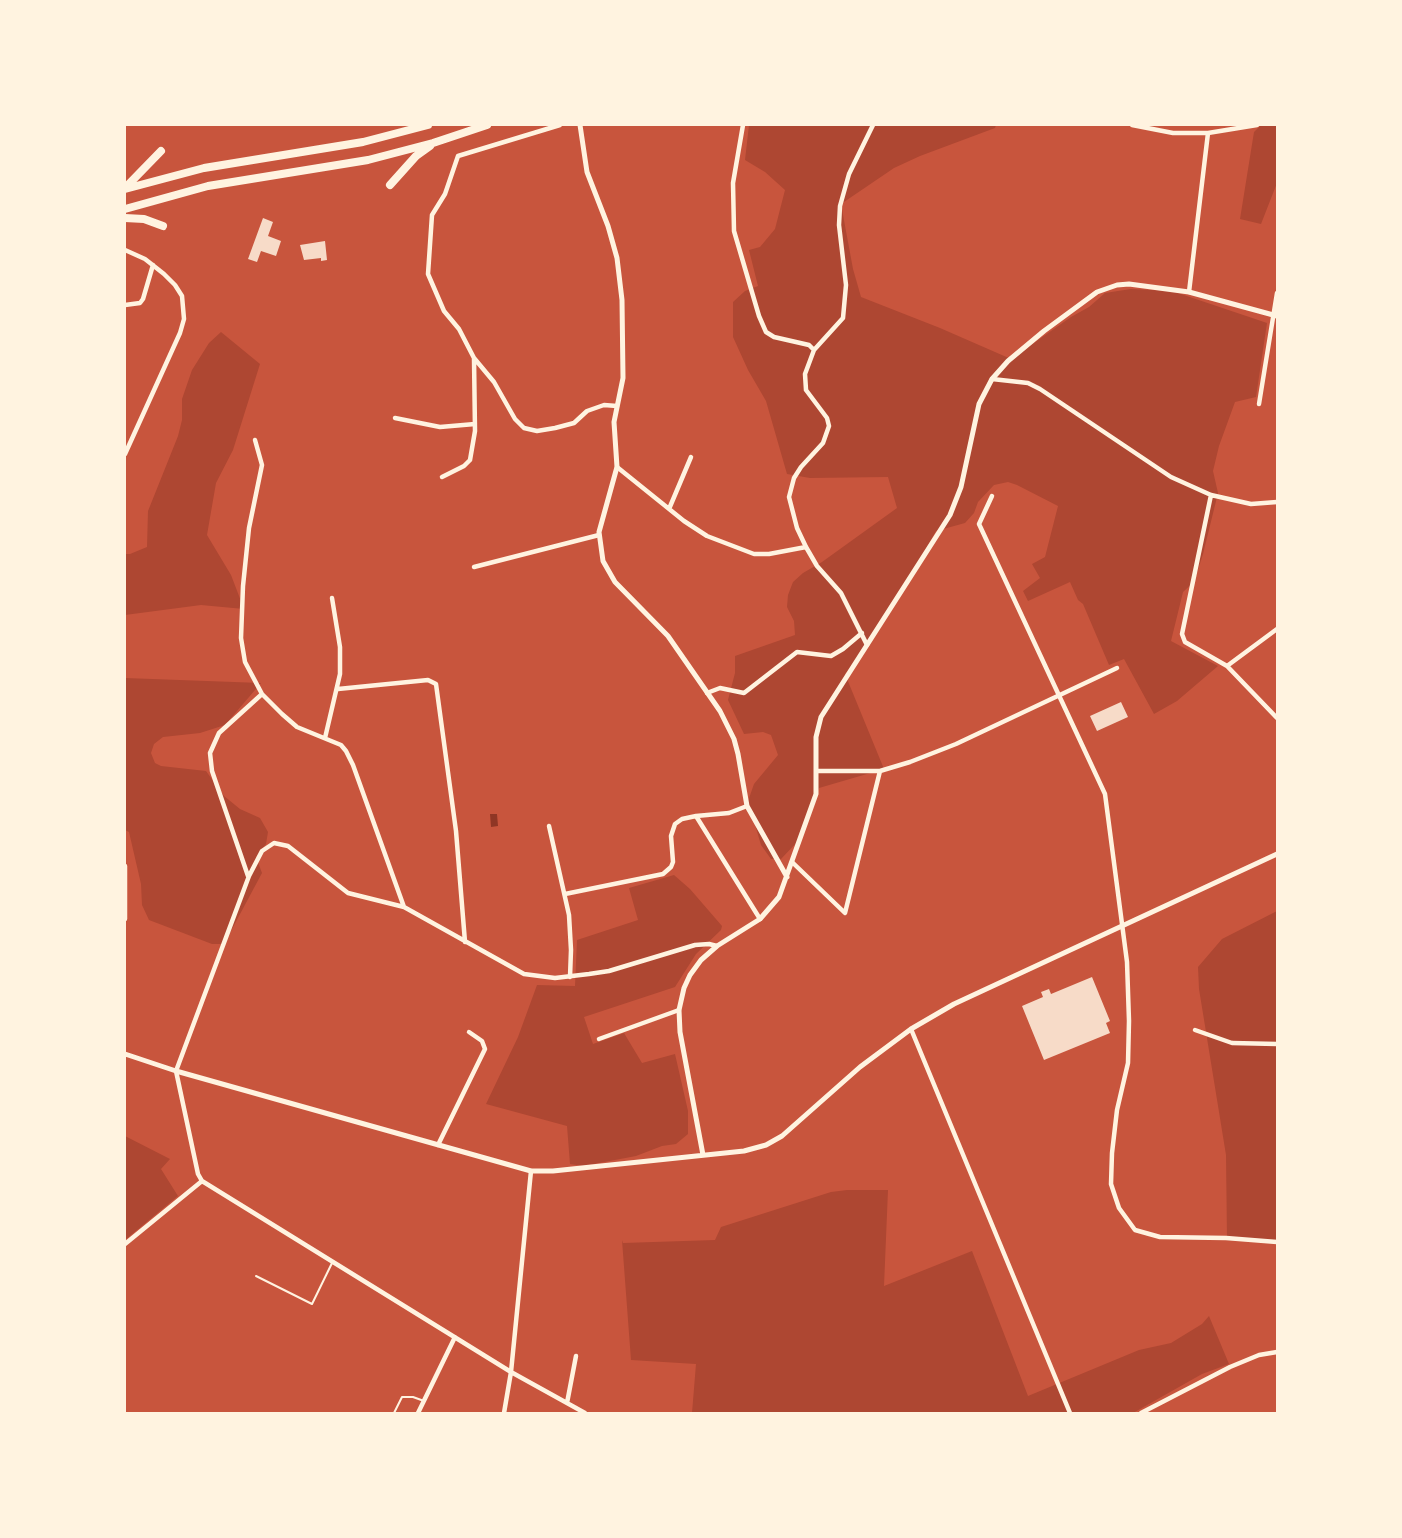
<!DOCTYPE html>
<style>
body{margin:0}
#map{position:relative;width:1402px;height:1538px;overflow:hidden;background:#c8553d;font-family:"Libre Baskerville",serif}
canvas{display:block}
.frame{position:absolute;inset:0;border:126px solid #fff3e0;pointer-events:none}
</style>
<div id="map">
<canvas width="1402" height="1538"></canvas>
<div class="frame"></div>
</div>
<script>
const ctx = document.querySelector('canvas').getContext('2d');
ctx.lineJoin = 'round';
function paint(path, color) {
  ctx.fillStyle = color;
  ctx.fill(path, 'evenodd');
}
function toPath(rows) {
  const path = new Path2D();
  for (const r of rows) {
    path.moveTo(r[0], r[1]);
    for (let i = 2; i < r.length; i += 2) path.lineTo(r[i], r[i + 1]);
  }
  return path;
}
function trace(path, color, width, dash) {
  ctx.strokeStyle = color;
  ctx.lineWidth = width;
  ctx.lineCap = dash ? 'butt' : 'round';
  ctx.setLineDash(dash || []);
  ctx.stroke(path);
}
const green = toPath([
 [749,125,996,125,995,128,920,156,894,168,841,204,853,269,861,297,940,328,1011,359,1071,317,1089,307,1105,293,1131,289,1172,291,1267,323,1256,397,1235,402,1219,446,1213,471,1218,493,1203,554,1194,582,1183,592,1171,641,1218,666,1177,701,1154,714,1124,659,1109,665,1083,604,1078,600,1070,582,1028,601,1023,591,1040,578,1032,564,1045,557,1058,506,1017,485,1008,482,994,485,978,502,974,513,965,523,936,531,880,629,845,674,884,769,819,788,799,840,781,859,771,859,761,845,748,801,754,784,778,755,771,735,763,732,744,734,728,700,735,673,735,656,795,635,794,621,787,607,788,595,793,582,803,573,822,562,897,508,888,477,810,478,787,474,766,401,748,370,733,337,733,302,745,291,758,286,749,250,760,247,775,229,785,190,765,172,745,160],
 [1261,125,1277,125,1277,183,1261,224,1240,219,1254,132],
 [221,332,260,364,233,450,216,483,207,535,231,575,244,609,201,605,125,615,125,554,130,554,147,547,148,511,178,436,182,420,182,399,192,370,209,343],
 [125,678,261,683,225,725,200,733,163,737,154,744,151,753,155,763,161,766,206,771,224,796,240,809,260,818,268,832,266,844,256,857,262,873,224,944,212,944,149,920,142,905,141,884,129,832,125,830],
 [674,875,690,889,722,926,721,930,696,954,675,987,584,1017,593,1044,624,1033,642,1063,675,1054,688,1111,688,1134,676,1144,662,1146,636,1156,583,1166,570,1164,567,1126,486,1104,518,1037,537,985,575,986,577,940,638,920,629,888],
 [1277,911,1277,1240,1227,1239,1226,1155,1199,989,1198,967,1222,939],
 [125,1136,170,1159,161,1169,178,1196,125,1240],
 [847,1190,888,1190,884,1286,972,1251,1028,1396,1139,1350,1171,1343,1202,1324,1209,1316,1229,1364,1202,1374,1133,1413,692,1413,696,1364,631,1360,622,1240,623,1243,715,1240,721,1227,831,1192]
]);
const water = toPath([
 [490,814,497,814,498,826,491,827]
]);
const building = toPath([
 [263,218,273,222,268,236,281,241,276,256,261,251,257,262,248,259],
 [325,241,327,260,321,261,321,258,304,260,300,245],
 [1121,702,1128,717,1097,731,1090,716],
 [1092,977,1110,1021,1106,1023,1110,1033,1044,1060,1022,1006,1043,997,1041,992,1049,989,1051,994]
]);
const service = toPath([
 [256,1276,312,1304,333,1261],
 [394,1413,402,1397,413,1397,424,1401]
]);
const minor = toPath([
 [560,125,458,156,445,194,432,215,428,274,444,311,459,329,474,358,494,382,515,419,524,428,537,431,555,428,574,423,587,411,604,405,617,406],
 [743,125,733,183,734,231,759,316,766,332,774,337,809,345,814,350],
 [1132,125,1173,133,1208,133,1257,125],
 [125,250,145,259,164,274,175,285,182,296,184,319,180,333,125,454],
 [1189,292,1208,133],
 [125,305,140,303,143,299,153,265],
 [992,379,1028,383,1040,389,1171,477,1211,495,1251,504,1277,502],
 [1259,404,1277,293],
 [395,418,440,427,475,424],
 [255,440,262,465,249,528,243,586,241,638,245,662,262,694,282,714,297,727,341,745,346,751,353,765,404,907],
 [617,467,684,521,707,536,754,554,769,554,806,547],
 [442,477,464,466,470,460,475,431,474,358],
 [1211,495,1182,634,1185,642,1227,666,1277,718],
 [992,496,979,524,1105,794,1127,962,1129,1021,1128,1063,1117,1110,1112,1153,1111,1184,1119,1208,1135,1230,1160,1237,1226,1238,1277,1242],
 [669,509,691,457],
 [474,567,599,535],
 [867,645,841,593,817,566,806,547,797,528,789,497,794,478,801,467,823,443,829,426,827,418,806,390,805,374,814,350,843,318,846,285,839,225,840,206,849,174,873,125],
 [1227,666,1277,629],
 [338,689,428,680,436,684,456,831,465,942],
 [707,693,720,688,744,693,797,652,831,656,843,649,862,633],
 [325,738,340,674,340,647,332,598],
 [817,771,880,771,910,762,956,744,1117,668],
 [696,816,760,919],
 [549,826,569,915,571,950,570,977],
 [792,862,845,913,880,771],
 [125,866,125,919],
 [248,876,212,771,210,753,219,733,262,694],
 [565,894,663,874,671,867,673,862,671,836,675,824,682,819,696,816,729,813,747,806],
 [911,1029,1070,1413],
 [1195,1030,1232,1043,1277,1044],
 [599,1039,679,1010],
 [438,1145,485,1049,482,1041,469,1032],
 [125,1244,202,1181],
 [567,1403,576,1356],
 [418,1413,455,1337],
 [504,1413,511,1372,531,1171],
 [585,1413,511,1372,202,1181,198,1174,176,1071,249,876,262,851,274,843,288,846,348,893,404,907,524,974,555,978,589,974,609,971,695,945,709,944,717,946],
 [1141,1413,1230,1367,1259,1355,1277,1352]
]);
const tertiary = toPath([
 [580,125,587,172,608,226,617,258,622,300,623,378,614,422,617,467,599,532,603,561,615,582,668,636,720,711,734,739,738,754,747,806,787,877],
 [125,1054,176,1071,531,1171,553,1171,744,1151,766,1145,782,1136,860,1067,911,1029,954,1004,1277,854],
 [703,1155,680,1032,679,1010,684,988,690,975,701,960,717,946,760,919,779,897,816,794,816,737,821,717,950,515,961,487,979,404,992,379,1008,361,1044,331,1097,292,1117,285,1129,284,1189,292,1277,316]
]);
const motorway = toPath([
 [390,185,416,156,430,146],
 [125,188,161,151],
 [125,189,204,168,363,142,428,125],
 [125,209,208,186,368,160,433,143,487,125],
 [125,218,144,219,163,226]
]);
paint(green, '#ae4732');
paint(water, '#8f3625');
paint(building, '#f7dbc8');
trace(service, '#fff3e0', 2);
trace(minor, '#fff3e0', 4.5);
trace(tertiary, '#fff3e0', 5);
trace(motorway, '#fff3e0', 8);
</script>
